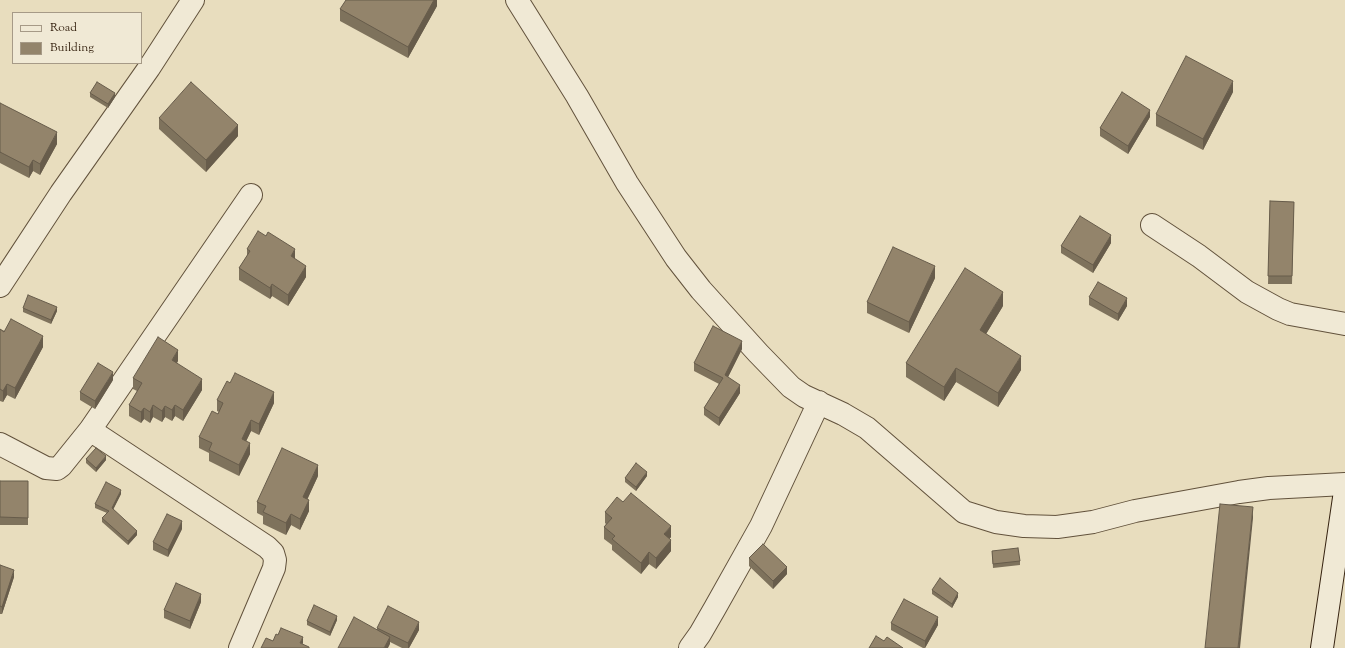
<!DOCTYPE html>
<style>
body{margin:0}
#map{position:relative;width:1345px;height:648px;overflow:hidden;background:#e8ddbe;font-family:"Sorts Mill Goudy",serif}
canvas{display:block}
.legend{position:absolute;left:12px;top:12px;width:130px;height:52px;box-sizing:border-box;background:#f0e9d5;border:1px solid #a69a87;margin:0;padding:5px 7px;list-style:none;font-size:12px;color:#362311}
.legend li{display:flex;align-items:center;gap:8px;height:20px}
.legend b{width:20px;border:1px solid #a69a87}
</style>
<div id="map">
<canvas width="1345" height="648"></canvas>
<ul class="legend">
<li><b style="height:5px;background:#f0e9d5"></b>Road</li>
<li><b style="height:11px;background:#93846b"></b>Building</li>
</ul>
</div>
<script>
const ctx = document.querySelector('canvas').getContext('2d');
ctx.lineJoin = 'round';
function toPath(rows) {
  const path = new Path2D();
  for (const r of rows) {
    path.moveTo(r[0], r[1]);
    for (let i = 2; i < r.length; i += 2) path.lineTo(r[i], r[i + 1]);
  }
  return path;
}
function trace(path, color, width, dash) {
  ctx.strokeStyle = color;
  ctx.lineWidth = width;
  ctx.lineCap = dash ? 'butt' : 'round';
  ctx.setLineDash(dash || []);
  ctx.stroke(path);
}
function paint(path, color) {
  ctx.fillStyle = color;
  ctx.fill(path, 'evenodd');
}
const minor = toPath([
 [517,0,577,96,627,183,676,258,701,290,758,353,791,387,804,396,843,414,867,428,964,512,996,522,1024,526,1057,527,1093,522,1135,511,1239,492,1269,488,1345,484],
 [1152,225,1199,256,1247,292,1278,309,1290,314,1345,324],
 [0,286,61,193,149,68,193,0],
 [90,430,267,547,273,553,275,560,274,568,240,648],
 [0,444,46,468,57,469,61,466,90,430,251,195],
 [690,648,700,634,715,608,761,526,819,402]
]);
const secondary = toPath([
 [1322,648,1345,491]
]);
const wall = toPath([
 [437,0,437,6,408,58,340,21,340,9],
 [1233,92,1203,150,1156,126,1156,114],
 [90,93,115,97,108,108,90,97],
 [0,103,57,144,40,175,33,171,29,178,0,163,0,164],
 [1150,117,1128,154,1100,136,1100,128],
 [159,118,238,136,206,172,159,129],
 [1270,201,1294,202,1292,284,1268,284],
 [1111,243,1093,273,1061,253,1061,246],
 [247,249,295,259,306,277,288,306,272,296,270,299,239,280,239,268,247,256],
 [935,278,909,333,867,313,867,302],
 [1089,297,1127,306,1118,321,1089,305],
 [1003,306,986,334,1021,370,998,407,956,382,944,401,906,377,906,363],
 [23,308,57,311,51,324,23,312],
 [0,329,43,347,15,399,7,395,3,402,0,401],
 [742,349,728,377,740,393,719,426,704,415,704,408,719,384,694,371,694,363],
 [178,361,177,363,202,390,183,421,175,416,172,421,165,417,162,422,153,417,150,423,144,419,141,423,129,416,129,405,137,391,133,389,133,378],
 [113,380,95,409,80,400,80,392],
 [217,400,274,403,259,435,251,431,246,441,250,454,239,476,209,461,209,453,199,448,199,437,219,412,217,411],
 [86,459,106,460,96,472,86,463],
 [318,476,307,499,309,511,300,530,291,525,286,535,263,524,263,516,257,513,257,502],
 [647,476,636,491,625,482,625,478],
 [0,481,28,481,28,525,0,525],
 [121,494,113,509,137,535,128,545,102,522,102,518,107,513,95,508,95,504],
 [623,502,671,537,669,539,671,551,656,569,649,564,641,574,612,550,612,545,604,539,604,527,606,524,605,523,605,512],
 [182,529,168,557,153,550,153,542],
 [992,551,1020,561,1020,565,993,568],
 [749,558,787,574,773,589,749,566],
 [0,565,14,577,2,614,0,614],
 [932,590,958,597,952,608,932,594],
 [201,602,190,629,164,618,164,610],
 [337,620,330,636,307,625,307,621],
 [891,623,938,625,925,648,923,648,891,630],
 [377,628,419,630,409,648,402,648,390,642,390,644,377,630]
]);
const shadedWall = toPath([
 [434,0,437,0,437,6,408,58,408,47],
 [1233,81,1233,92,1203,150,1203,139],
 [115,93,115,97,108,108,108,104],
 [1150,110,1150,117,1128,154,1128,146],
 [238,125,238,136,206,172,206,160],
 [57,132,57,144,40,175,40,164],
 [33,160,33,171,29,178,29,167],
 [1111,235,1111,243,1093,273,1093,265],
 [295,249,295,261,291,256],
 [306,266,306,277,288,306,288,295],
 [935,266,935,278,909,333,909,322],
 [272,284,272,296,270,299,270,288],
 [1003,292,1003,306,980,344,980,330],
 [1127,298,1127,306,1118,321,1118,314],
 [57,307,57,311,51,324,51,320],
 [43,336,43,347,15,399,15,388],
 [742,341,742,349,725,383,725,375],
 [178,350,178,361,172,371,172,360],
 [1021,356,1021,370,998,407,998,393],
 [956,368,956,382,944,401,944,387],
 [113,372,113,380,95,409,95,401],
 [202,379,202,390,183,421,183,410],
 [7,384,7,395,3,402,3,391],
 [740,385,740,393,719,426,719,418],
 [274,392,274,403,259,435,259,424],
 [153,405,153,417,150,423,150,412],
 [175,405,175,416,172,421,172,410],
 [165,406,165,417,162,422,162,411],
 [144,408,144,419,141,423,141,412],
 [251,420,251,431,242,450,242,439],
 [250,443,250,454,239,476,239,465],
 [106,456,106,460,96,472,96,468],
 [318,465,318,476,303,509,303,497],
 [647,472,647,476,636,491,636,487],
 [121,490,121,494,112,512,112,508],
 [309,500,309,511,300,530,300,519],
 [1253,507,1253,518,1240,648,1238,648],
 [291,514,291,525,286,535,286,523],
 [182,521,182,529,168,557,168,550],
 [671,526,671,537,664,546,664,534],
 [137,531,137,535,128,545,128,541],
 [671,540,671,551,656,569,656,558],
 [649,552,649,564,641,574,641,563],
 [787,567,787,574,773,589,773,581],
 [14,570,14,577,2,614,2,607],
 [958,593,958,597,952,608,952,604],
 [201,594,201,602,190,629,190,621],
 [337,616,337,620,330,636,330,632],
 [938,617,938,625,925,648,925,641],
 [419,622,419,630,409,648,408,648,408,643],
 [303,637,303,644,300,643],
 [390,637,390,644,388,648,384,648]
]);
const building = toPath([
 [346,0,434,0,408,47,340,9,346,0],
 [1186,56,1233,81,1203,139,1156,114,1186,56],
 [97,82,115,93,108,104,90,93,97,82],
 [191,82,238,125,206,160,159,118,191,82],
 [1122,92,1150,110,1128,146,1100,128,1122,92],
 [0,103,57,132,40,164,33,160,29,167,0,152,0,153,0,103],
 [1270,201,1294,202,1292,276,1268,276,1270,201],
 [1080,216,1111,235,1093,265,1061,246,1080,216],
 [258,231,266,236,268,232,295,249,291,256,306,266,288,295,272,284,270,288,239,268,250,251,247,249,258,231],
 [893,247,935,266,909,322,867,302,893,247],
 [965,268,1003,292,980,330,1021,356,998,393,956,368,944,387,906,363,965,268],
 [1098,282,1127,298,1118,314,1089,297,1098,282],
 [28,295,57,307,51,320,23,308,28,295],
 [11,319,43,336,15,388,7,384,3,391,0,389,0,329,4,332,11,319],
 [713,326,742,341,725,375,740,385,719,418,704,408,723,378,694,363,713,326],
 [158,337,178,350,172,360,202,379,183,410,175,405,172,410,165,406,162,411,153,405,150,412,144,408,141,412,129,405,142,383,133,378,158,337],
 [98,363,113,372,95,401,80,392,98,363],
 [235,373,274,392,259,424,251,420,242,439,250,443,239,465,209,450,212,443,199,437,212,411,218,414,223,403,217,400,227,381,230,383,235,373],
 [96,448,106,456,96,468,86,459,96,448],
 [282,448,318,465,303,497,309,500,300,519,291,514,286,523,263,512,266,506,257,502,282,448],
 [636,463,647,472,636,487,625,478,636,463],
 [0,481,28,481,28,518,0,517,0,481],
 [106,482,121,490,112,508,137,531,128,541,102,518,109,511,95,504,106,482],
 [631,493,671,526,664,534,671,540,656,558,649,552,641,563,612,539,615,536,604,527,612,518,605,512,617,497,623,502,631,493],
 [1220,504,1253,507,1238,648,1205,648,1220,504],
 [167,514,182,521,168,550,153,542,167,514],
 [763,544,787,567,773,581,749,558,763,544],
 [1018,548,1020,561,993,564,992,551,1018,548],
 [0,565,14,570,2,607,0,606,0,565],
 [940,578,958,593,952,604,932,590,940,578],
 [176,583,201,594,190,621,164,610,176,583],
 [904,599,938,617,925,641,891,623,904,599],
 [314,605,337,616,330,632,307,621,314,605],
 [388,606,419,622,408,643,377,628,388,606],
 [354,617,390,637,384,648,338,648,354,617],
 [281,628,303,637,300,643,309,647,309,648,261,648,266,638,273,641,276,634,278,635,281,628],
 [876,636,884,641,887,637,903,648,869,648,876,636]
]);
trace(minor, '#62523c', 24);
trace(secondary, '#362311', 24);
trace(minor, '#f0e9d5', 22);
trace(secondary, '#f0e9d5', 22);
paint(wall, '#7e725c');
paint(shadedWall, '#675c4b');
paint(building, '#93846b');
trace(building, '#675c4b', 1);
</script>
